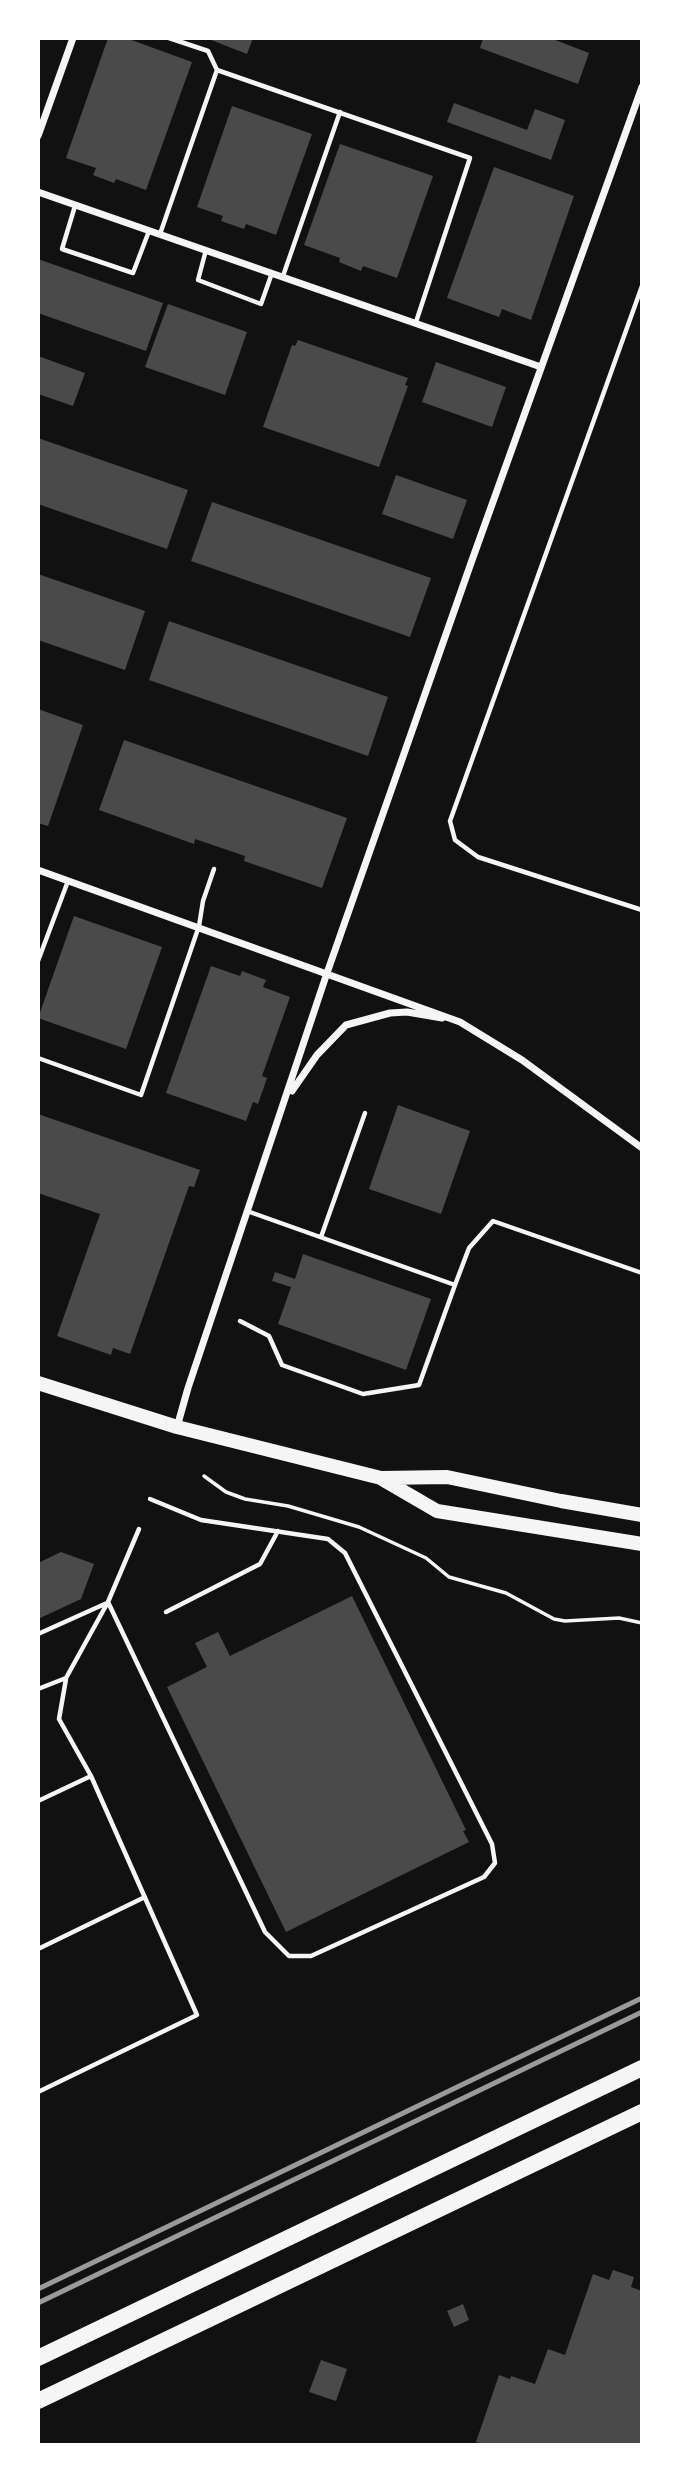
<!DOCTYPE html>
<style>
body{margin:0}
#map{position:relative;width:680px;height:2483px;overflow:hidden;background:#111;font-family:Inter,sans-serif}
canvas{display:block}
.frame{position:absolute;inset:0;border:40px solid #fff;pointer-events:none}
</style>
<div id="map">
<canvas width="680" height="2483"></canvas>
<div class="frame"></div>
</div>
<script>
const ctx = document.querySelector('canvas').getContext('2d');
ctx.lineJoin = 'round';
function paint(path, color) {
  ctx.fillStyle = color;
  ctx.fill(path, 'evenodd');
}
function toPath(rows) {
  const path = new Path2D();
  for (const r of rows) {
    path.moveTo(r[0], r[1]);
    for (let i = 2; i < r.length; i += 2) path.lineTo(r[i], r[i + 1]);
  }
  return path;
}
function trace(path, color, width, dash) {
  ctx.strokeStyle = color;
  ctx.lineWidth = width;
  ctx.lineCap = dash ? 'butt' : 'round';
  ctx.setLineDash(dash || []);
  ctx.stroke(path);
}
const building = toPath([
 [108,38,126,38,192,62,146,190,116,179,114,183,93,175,96,168,66,158],
 [206,38,253,38,247,54],
 [483,38,550,38,589,53,578,84,480,48],
 [454,103,527,130,535,109,565,120,551,160,447,122],
 [232,106,312,134,276,235,246,224,244,229,221,221,223,216,197,207],
 [340,144,433,176,397,278,363,266,361,271,339,262,340,258,304,245],
 [494,167,574,196,531,320,502,309,499,317,447,298],
 [38,259,163,303,146,351,38,313],
 [168,304,247,332,225,395,145,367],
 [298,340,408,378,405,385,408,386,379,467,263,427,292,345,295,346],
 [38,356,85,373,73,406,38,394],
 [436,362,506,387,492,427,422,402],
 [38,438,188,490,167,549,38,504],
 [396,475,467,500,453,539,382,514],
 [212,502,431,578,410,637,191,561],
 [38,574,145,611,125,670,38,640],
 [169,621,388,697,368,756,149,680],
 [38,709,83,725,48,826,38,823],
 [124,740,347,818,322,888,244,861,245,856,195,839,194,844,99,810],
 [74,916,162,947,126,1049,38,1018],
 [211,966,240,976,242,971,266,980,263,987,290,997,262,1076,267,1078,258,1104,253,1102,246,1121,166,1093],
 [398,1105,470,1131,441,1214,369,1189],
 [38,1114,200,1170,194,1187,189,1186,130,1354,113,1348,111,1355,57,1336,100,1214,38,1193],
 [303,1254,431,1299,406,1370,278,1324,291,1287,272,1281,275,1272,295,1279],
 [61,1552,94,1564,81,1599,38,1619,38,1563],
 [352,1596,466,1830,463,1831,469,1842,286,1932,167,1687,207,1667,195,1643,218,1632,230,1656],
 [613,2270,634,2277,631,2287,642,2291,642,2444,483,2444,476,2442,499,2375,510,2379,511,2376,535,2384,548,2349,565,2355,593,2274,609,2280],
 [463,2304,469,2320,454,2327,447,2311],
 [321,2360,347,2369,336,2401,309,2392]
]);
const path = toPath([
 [204,1476,226,1492,245,1499,288,1506,359,1527,426,1558,449,1577,506,1593,554,1619,565,1621,619,1618,642,1623]
]);
const service = toPath([
 [169,38,208,51,217,70],
 [75,206,62,249,133,273,149,231],
 [160,234,217,70,470,158,416,322],
 [206,250,198,280,261,304,272,273],
 [283,276,340,112],
 [642,286,450,821,455,840,478,857,642,910],
 [38,961,68,881],
 [38,1058,141,1095,199,926,203,901,214,869],
 [247,1211,455,1285,469,1248,493,1221,642,1273],
 [321,1237,365,1113],
 [240,1321,269,1336,282,1365,363,1394,419,1385,455,1285],
 [108,1602,265,1932,289,1956,311,1956,484,1877,495,1863,492,1844,345,1553,328,1539,201,1520,150,1499],
 [166,1612,260,1564,278,1531],
 [38,1634,107,1603],
 [66,1679,59,1719,91,1776],
 [38,1689,66,1678,108,1602,139,1529],
 [38,1801,91,1776,197,2015,38,2092],
 [38,1949,145,1897]
]);
const minor = toPath([
 [38,136,73,38],
 [38,192,541,367],
 [38,870,460,1022,522,1060,642,1148],
 [292,1091,317,1055,346,1025,390,1013,407,1012,442,1018],
 [177,1427,188,1388,327,973,471,563,642,87]
]);
const primary = toPath([
 [38,1383,177,1427,381,1478,447,1477,561,1501,642,1515],
 [382,1479,437,1511,642,1544]
]);
const trunk = toPath([
 [38,2358,642,2068],
 [38,2401,642,2112]
]);
const rail = toPath([
 [38,2289,642,1998],
 [38,2303,642,2012]
]);
paint(building, '#4a4a4a');
trace(path, '#f5f5f5', 3.5);
trace(service, '#f5f5f5', 4.5);
trace(minor, '#f5f5f5', 7);
trace(primary, '#f5f5f5', 14);
trace(trunk, '#f5f5f5', 16);
trace(rail, '#9a9a9a', 5);
</script>
